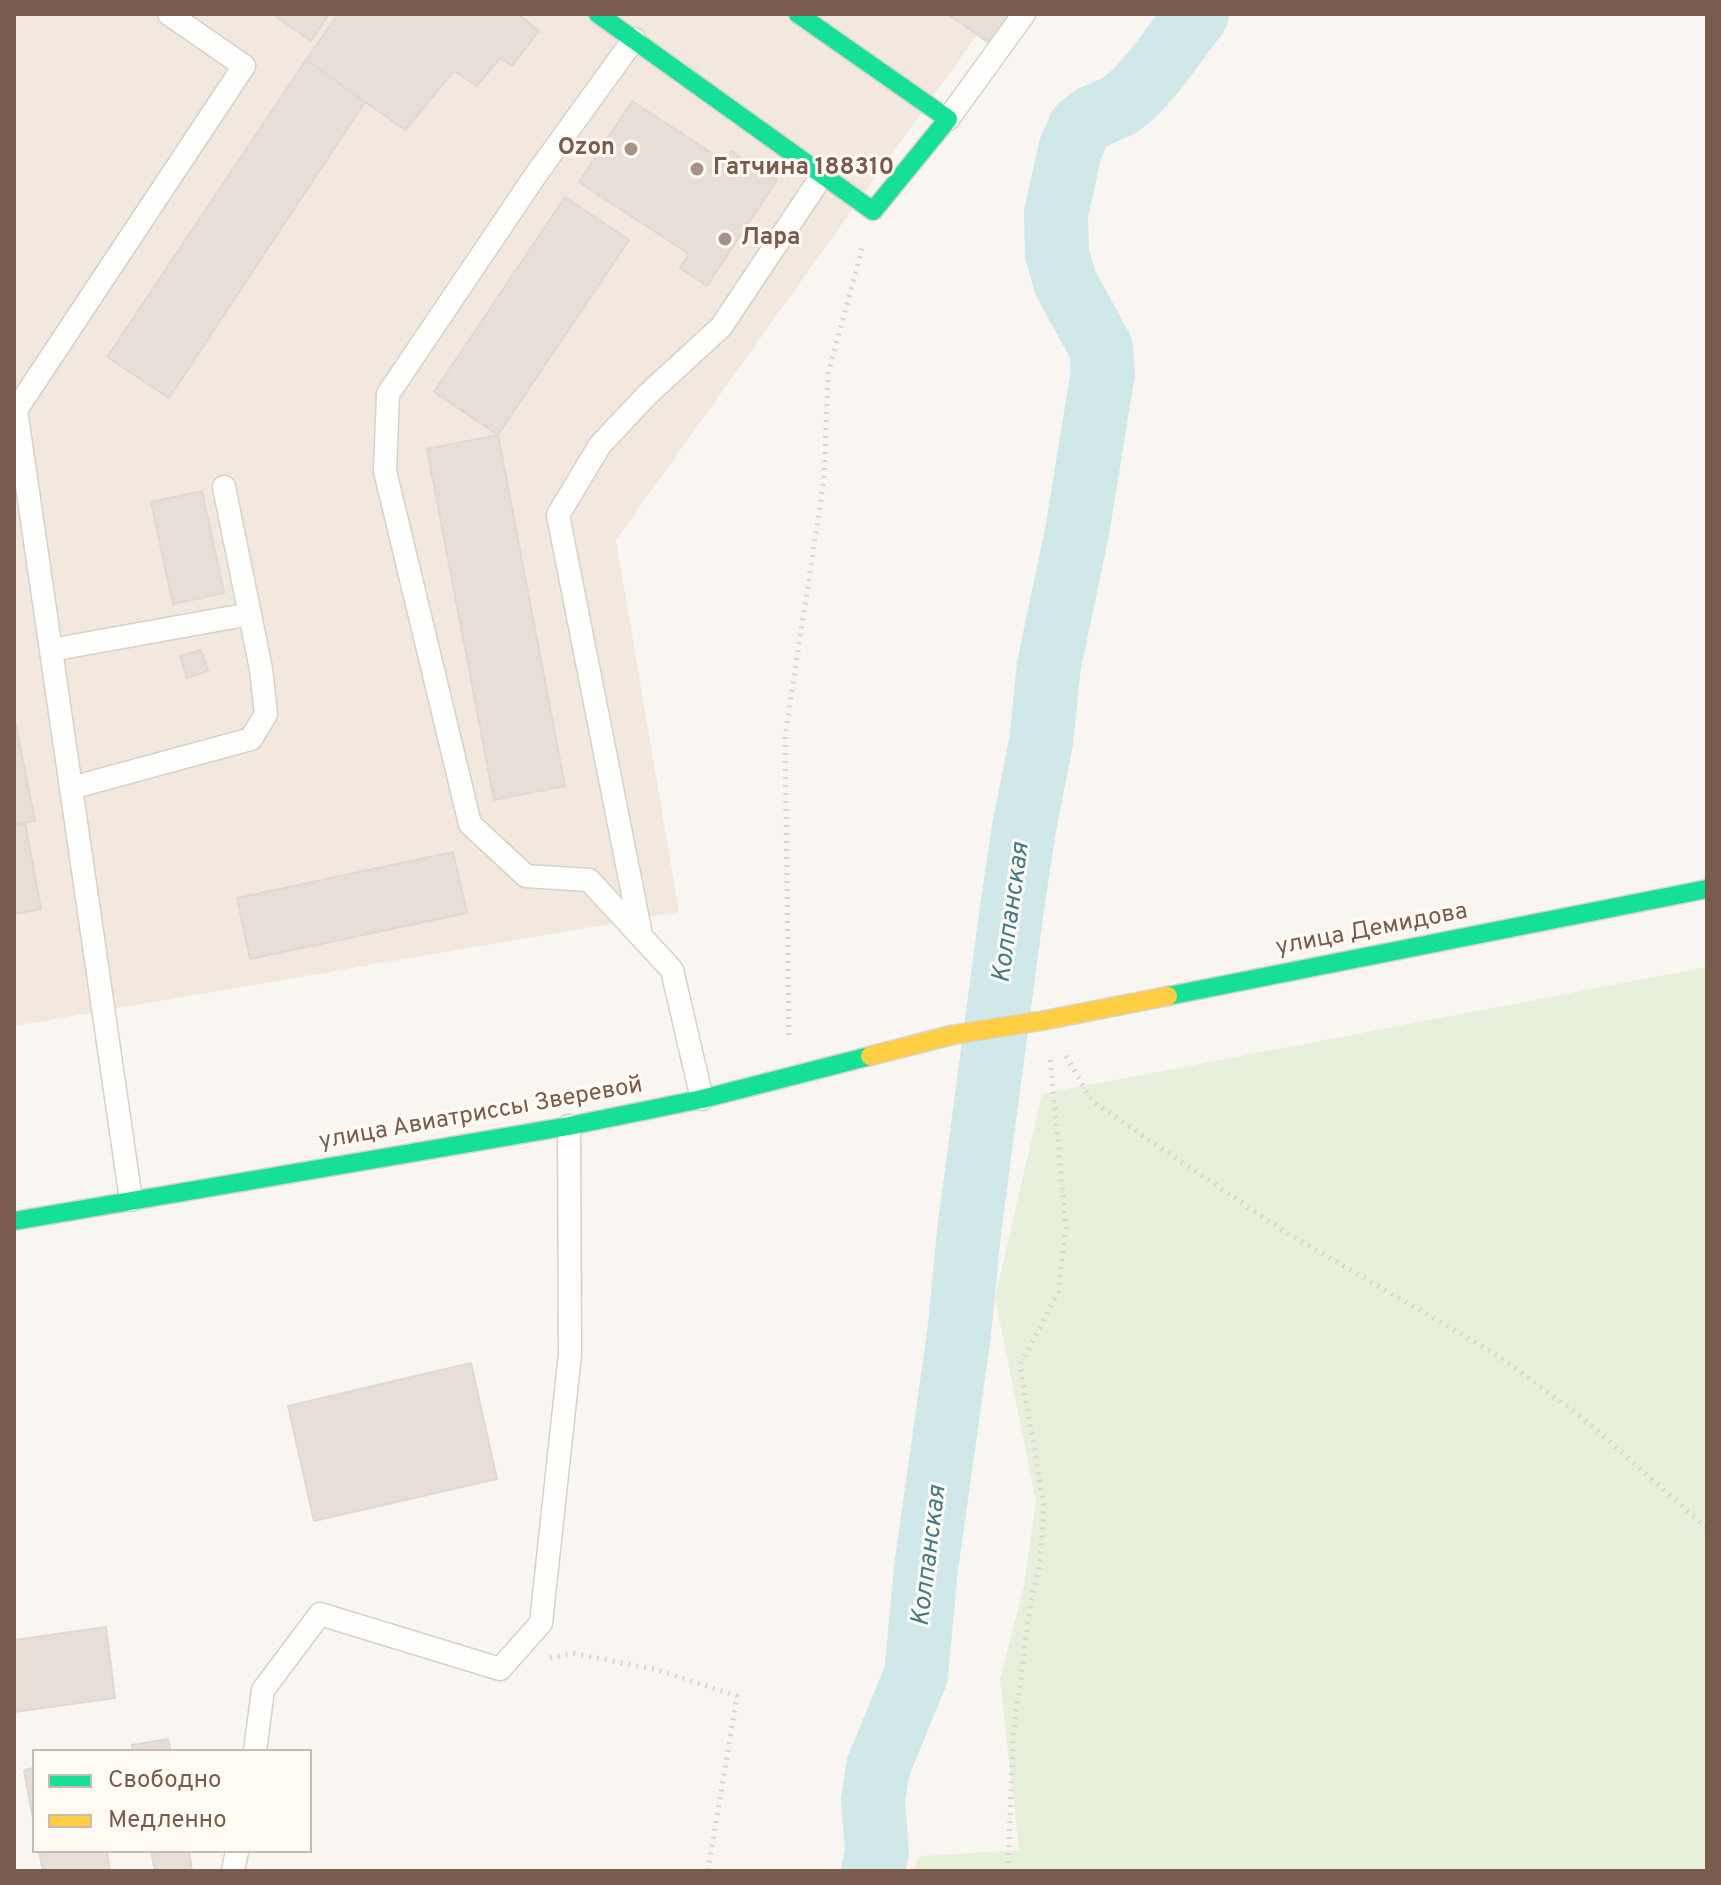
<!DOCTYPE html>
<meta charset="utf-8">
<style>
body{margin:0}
#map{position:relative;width:1721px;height:1885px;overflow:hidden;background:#f9f5f0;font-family:Overpass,sans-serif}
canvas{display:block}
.frame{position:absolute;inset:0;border:16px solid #7a5c4d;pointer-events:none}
.legend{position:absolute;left:32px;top:1749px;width:280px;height:104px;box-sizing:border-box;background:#fffaf3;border:2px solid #cabbb1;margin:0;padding:10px 14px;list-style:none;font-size:24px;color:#7a5c4d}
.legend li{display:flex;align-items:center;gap:16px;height:40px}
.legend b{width:40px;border:2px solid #cabbb1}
</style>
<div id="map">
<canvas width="1721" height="1885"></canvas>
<div class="frame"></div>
<ul class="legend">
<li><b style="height:10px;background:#16e098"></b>Свободно</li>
<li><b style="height:10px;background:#ffcf43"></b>Медленно</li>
</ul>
</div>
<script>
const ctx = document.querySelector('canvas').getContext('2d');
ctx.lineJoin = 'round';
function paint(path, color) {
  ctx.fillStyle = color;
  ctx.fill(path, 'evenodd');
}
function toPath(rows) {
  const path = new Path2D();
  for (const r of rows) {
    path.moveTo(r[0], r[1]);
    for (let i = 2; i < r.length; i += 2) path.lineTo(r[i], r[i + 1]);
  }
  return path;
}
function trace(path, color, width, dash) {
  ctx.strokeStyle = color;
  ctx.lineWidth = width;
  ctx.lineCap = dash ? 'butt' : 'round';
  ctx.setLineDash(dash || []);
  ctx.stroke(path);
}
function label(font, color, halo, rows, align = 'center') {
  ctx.font = font + ' Overpass,sans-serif';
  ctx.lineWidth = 6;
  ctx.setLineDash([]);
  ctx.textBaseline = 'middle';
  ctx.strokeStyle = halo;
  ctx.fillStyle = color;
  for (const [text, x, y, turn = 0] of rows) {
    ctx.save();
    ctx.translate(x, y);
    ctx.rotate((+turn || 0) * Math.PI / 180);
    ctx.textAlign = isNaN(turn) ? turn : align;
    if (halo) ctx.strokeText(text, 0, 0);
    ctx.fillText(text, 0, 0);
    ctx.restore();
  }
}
const residential = toPath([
 [14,14,992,14,616,540,679,912,14,1026]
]);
const green = toPath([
 [1707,967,1707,1871,913,1871,920,1856,1019,1850,1000,1679,1024,1586,1036,1502,995,1298,1042,1094]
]);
const river = toPath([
 [873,1871,877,1852,873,1801,878,1767,916,1675,926,1568,959,1334,969,1232,1012,908,1024,828,1041,742,1049,665,1077,532,1103,372,1101,348,1065,282,1057,253,1056,214,1070,150,1080,127,1093,117,1119,106,1136,92,1160,64,1197,14]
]);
const building = toPath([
 [272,14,329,14,311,41,272,14],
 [338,14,518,14,539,31,512,66,500,58,477,86,454,71,405,130,306,60,338,14],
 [948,14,1013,14,992,45,948,14],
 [306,60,365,102,169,398,107,357,306,60],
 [632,101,724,161,731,151,777,180,707,286,680,268,689,254,579,182,632,101],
 [565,197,629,240,498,435,434,392,565,197],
 [498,435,565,786,494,800,427,449,498,435],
 [202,491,224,593,173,604,151,502,202,491],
 [201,650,208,671,187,678,180,656,201,650],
 [14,716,35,821,14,825,14,716],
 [25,823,41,909,14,914,14,825,25,823],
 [453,852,467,913,250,959,237,898,453,852],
 [471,1363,497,1479,314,1521,288,1406,471,1363],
 [106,1627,115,1698,14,1712,14,1640,106,1627],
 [168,1739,171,1751,133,1751,132,1745,168,1739],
 [34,1768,34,1824,24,1770,34,1768],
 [39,1851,107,1851,110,1871,43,1871,39,1851],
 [151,1851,189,1851,192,1871,155,1871,151,1851]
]);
const path = toPath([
 [789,1035,785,737,824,479,828,374,863,245],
 [1066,1056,1092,1101,1285,1232,1497,1355,1583,1418,1707,1528],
 [550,1658,572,1653,658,1670,737,1696,708,1871],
 [1008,1871,1013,1737,1030,1606,1040,1564,1044,1506,1020,1366,1058,1292,1066,1228,1050,1057]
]);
const lane = toPath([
 [634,39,535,176,388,394,385,471,470,824,526,876,589,880,672,970,702,1099],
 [948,119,1024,14],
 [51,650,250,614],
 [71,788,251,739,266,714,261,669,224,487],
 [641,935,558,515,600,445,648,394,721,327,823,174],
 [131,1200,16,410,244,66,169,14],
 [255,1751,263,1690,320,1614,500,1669,541,1623,570,1354,569,1126],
 [233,1871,237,1851]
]);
const fast = toPath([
 [598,14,873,211,948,119,798,14],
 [1168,996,1707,889],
 [14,1221,569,1126,702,1099,870,1056]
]);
const slow = toPath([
 [870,1056,952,1035,1046,1020,1168,996]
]);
const markers = [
 [631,149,8,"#a69286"],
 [697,169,8,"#a69286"],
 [725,239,8,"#a69286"]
];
const poiNames = [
 ["Ozon",615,149,"right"],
 ["Гатчина 188310",713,169],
 ["Лара",741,239]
];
const streetNames = [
 ["улица Демидова",1372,931,-11],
 ["улица Авиатриссы Зверевой",481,1115,-10]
];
const waterNames = [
 ["Колпанская",1013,913,-82],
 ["Колпанская",931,1556,-83]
];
paint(residential, '#f2e8de');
paint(green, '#e7f0db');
trace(river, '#d0e8ea', 64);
paint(building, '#e6ded7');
trace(building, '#e2d8d2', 2);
trace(lane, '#d7d1cb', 25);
trace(fast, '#d9d2cb', 21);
trace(slow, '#d9d2cb', 21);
trace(path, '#dcd5d0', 5, [2, 6]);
trace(lane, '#fefefd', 22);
trace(fast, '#16e098', 18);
trace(slow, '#ffcf43', 18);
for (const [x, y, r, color] of markers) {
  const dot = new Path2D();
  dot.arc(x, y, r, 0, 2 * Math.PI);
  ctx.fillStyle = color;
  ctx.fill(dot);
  trace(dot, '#fffaf3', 3);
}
label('bold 24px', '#7a5c4d', '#fffaf3', poiNames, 'left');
label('24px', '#7a5c4d', '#fffaf3', streetNames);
label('italic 26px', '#437c86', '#fffaf3', waterNames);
</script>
